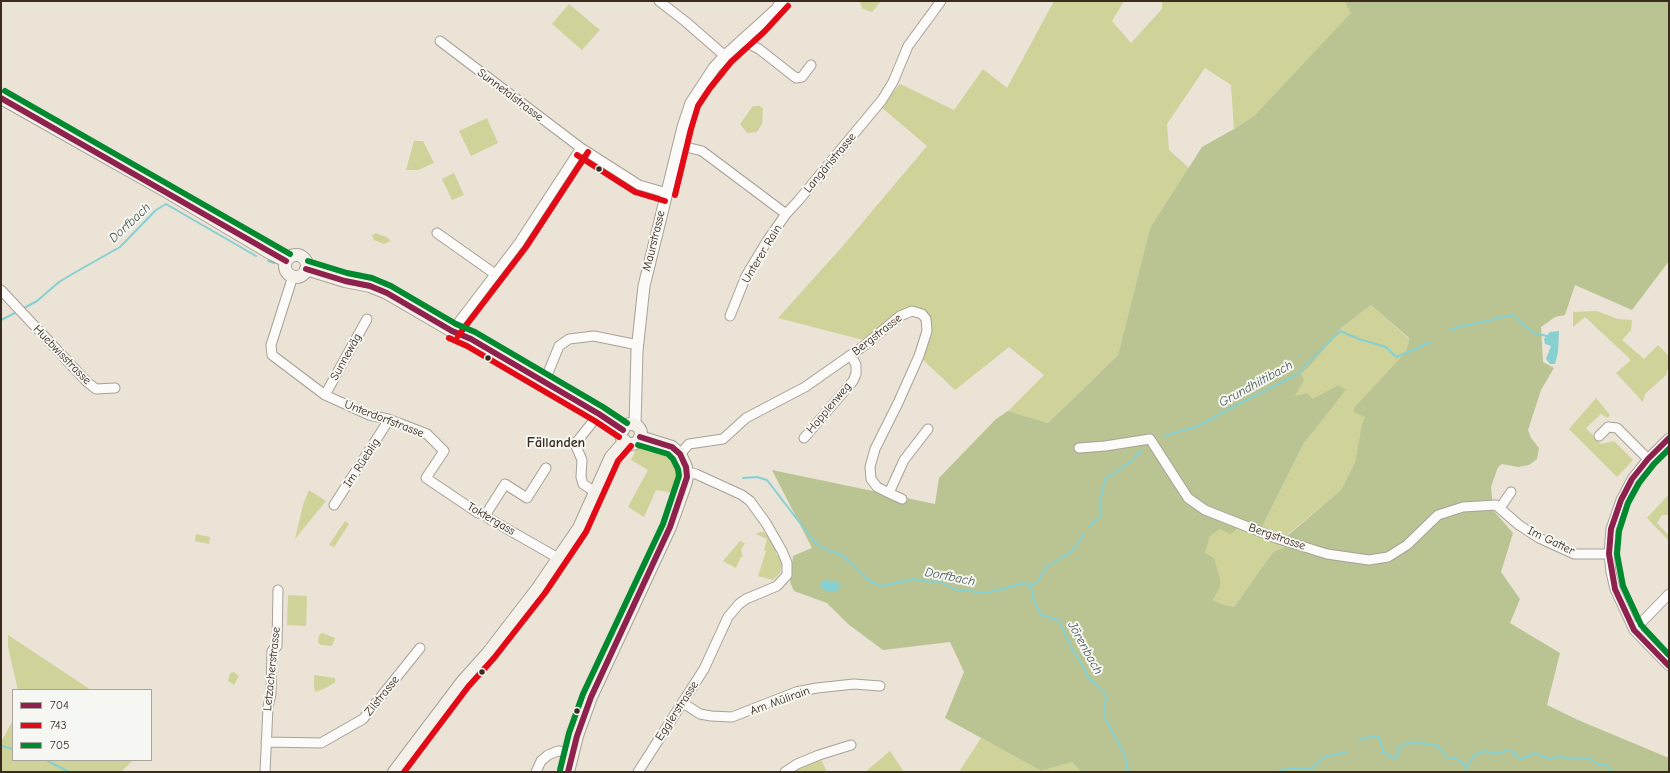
<!DOCTYPE html>
<meta charset="utf-8">
<style>
body{margin:0}
#map{position:relative;width:1670px;height:773px;overflow:hidden;background:#eae3d6;font-family:"Comic Neue",sans-serif}
canvas{display:block}
.frame{position:absolute;inset:0;border:2px solid #3b2a1e;pointer-events:none}
.legend{position:absolute;left:12px;top:689px;width:140px;height:72px;box-sizing:border-box;background:#f6f6f2;border:1px solid #aba49d;margin:0;padding:5px 7px;list-style:none;font-size:12px;color:#3b2a1e}
.legend li{display:flex;align-items:center;gap:8px;height:20px}
.legend b{width:20px;border:1px solid #aba49d}
</style>
<div id="map">
<canvas width="1670" height="773"></canvas>
<div class="frame"></div>
<ul class="legend">
<li><b style="height:5px;background:#8e224d"></b>704</li>
<li><b style="height:5px;background:#e20a16"></b>743</li>
<li><b style="height:5px;background:#00892f"></b>705</li>
</ul>
</div>
<script>
const ctx = document.querySelector('canvas').getContext('2d');
ctx.lineJoin = 'round';
function paint(path, color) {
  ctx.fillStyle = color;
  ctx.fill(path, 'evenodd');
}
function toPath(rows) {
  const path = new Path2D();
  for (const r of rows) {
    if (r.length === 3) {
      path.moveTo(r[0] + r[2], r[1]);
      path.arc(r[0], r[1], r[2], 0, 2 * Math.PI);
      continue;
    }
    path.moveTo(r[0], r[1]);
    for (let i = 2; i < r.length; i += 2) path.lineTo(r[i], r[i + 1]);
  }
  return path;
}
function trace(path, color, width, dash) {
  ctx.strokeStyle = color;
  ctx.lineWidth = width;
  ctx.lineCap = dash ? 'butt' : 'round';
  ctx.setLineDash(dash || []);
  ctx.stroke(path);
}
function label(font, color, halo, rows, align = 'center') {
  ctx.font = font + ' "Comic Neue",sans-serif';
  ctx.lineWidth = 4;
  ctx.setLineDash([]);
  ctx.textBaseline = 'middle';
  ctx.strokeStyle = halo;
  ctx.fillStyle = color;
  for (const [text, x, y, turn = 0] of rows) {
    ctx.save();
    ctx.translate(x, y);
    ctx.rotate((+turn || 0) * Math.PI / 180);
    ctx.textAlign = isNaN(turn) ? turn : align;
    if (halo) ctx.strokeText(text, 0, 0);
    ctx.fillText(text, 0, 0);
    ctx.restore();
  }
}
const green = toPath([
 [859,1,881,1,872,12,863,9],
 [1054,1,1124,1,1112,21,1131,43,1162,9,1162,1,1344,1,1352,13,1254,116,1234,129,1231,85,1205,68,1167,124,1169,150,1189,168,1150,228,1118,355,1048,423,1008,411,1044,375,1009,347,955,390,919,356,927,331,922,314,905,316,871,342,778,318,841,248,927,146,881,107,900,84,954,110,983,69,1007,88],
 [569,4,600,30,582,50,552,24],
 [753,106,760,106,763,109,762,124,757,132,747,133,740,124],
 [487,118,498,143,471,156,459,131],
 [414,141,423,141,434,163,418,170,406,170],
 [454,173,464,195,452,200,442,179],
 [375,233,387,237,391,241,384,244,374,240,372,236],
 [1371,305,1409,339,1408,345,1405,353,1362,423,1355,462,1341,490,1287,535,1283,548,1273,552,1234,607,1221,604,1213,600,1220,588,1205,553,1210,535,1220,529,1245,523,1262,527,1304,443,1345,391,1338,385,1313,400,1295,396,1301,374,1312,364,1340,329],
 [1597,311,1618,319,1632,320,1631,330,1622,340,1644,359,1658,345,1669,356,1669,365,1666,375,1645,394,1643,402,1616,373,1630,361,1629,358,1585,317,1573,327,1573,312],
 [1596,398,1610,415,1608,418,1601,414,1586,428,1601,444,1614,441,1633,460,1617,477,1569,429],
 [637,448,658,449,672,456,678,464,679,471,675,493,656,490,644,517,628,507,648,470,631,460],
 [309,490,326,501,295,539,303,505],
 [1669,494,1669,515,1662,515,1657,523,1669,536,1669,541,1647,518],
 [345,521,349,524,334,547,329,545],
 [760,532,764,532,776,549,776,554,781,557,782,565,780,573,773,580,758,576,766,551,764,550,767,539,756,534],
 [196,534,210,537,209,544,195,541],
 [740,541,745,543,741,550,743,557,741,557,736,568,723,561],
 [288,595,307,596,306,626,287,625],
 [322,633,335,638,332,646,321,645,318,642,319,635],
 [8,635,91,690,18,690,8,647],
 [234,672,239,676,234,685,228,681,230,673],
 [314,675,335,678,335,682,326,688,315,692,314,687],
 [13,720,13,760,133,760,121,772,1,772,1,742],
 [981,738,1041,771,1072,762,1081,772,959,772],
 [890,751,904,772,865,772],
 [819,755,827,772,785,772]
]);
const forest = toPath([
 [1344,1,1669,1,1669,261,1632,310,1575,285,1565,315,1555,317,1541,327,1543,362,1554,368,1541,390,1528,430,1531,438,1539,448,1537,459,1529,465,1518,467,1502,464,1498,467,1491,487,1493,510,1513,533,1501,572,1520,599,1510,623,1560,653,1547,705,1578,720,1669,758,1669,772,1081,772,1072,762,1041,771,945,718,964,672,950,642,883,650,848,624,827,603,794,591,790,582,793,556,812,548,772,470,935,504,939,478,996,419,1008,411,1048,423,1118,355,1150,228,1202,147,1234,129,1254,116,1351,13],
 [1371,305,1409,338,1408,345,1405,353,1354,408,1354,412,1365,417,1362,423,1355,462,1341,490,1287,536,1283,548,1273,552,1234,607,1221,604,1213,600,1220,588,1220,579,1214,558,1205,553,1210,536,1220,529,1230,534,1245,523,1262,527,1304,443,1346,390,1338,385,1313,399,1307,393,1295,396,1304,380,1301,374,1312,364,1340,329]
]);
const water = toPath([
 [1559,331,1558,352,1555,364,1550,364,1546,359,1551,346,1545,344,1544,339,1550,332],
 [824,580,836,582,841,584,836,592,823,590,820,584]
]);
const stream = toPath([
 [268,261,274,263],
 [22,309,37,301,59,282,74,273,120,247,156,210,166,204,256,256],
 [1,320,17,312],
 [1450,329,1513,315,1533,333,1547,336],
 [1164,436,1198,426,1229,409,1296,375,1340,331,1359,339,1386,347,1396,357,1431,342],
 [743,478,757,477,767,480,813,540,822,548,842,555,871,582,882,586,913,579,930,582,939,581,953,589,986,593,1024,583,1031,586],
 [1088,527,1100,517,1100,501,1105,479,1133,460,1141,451],
 [1031,586,1033,598,1041,615,1059,620,1071,647,1085,670,1088,677,1104,692,1106,698,1104,711,1105,716,1108,724,1125,755,1128,772],
 [1031,586,1039,580,1046,567,1071,552,1084,534],
 [1359,740,1370,737,1379,737,1383,752,1394,758,1397,758,1399,746,1409,743,1435,744,1448,758,1456,758,1466,766,1476,754,1486,751,1494,754,1510,750,1521,759,1535,753,1550,759,1557,757,1590,759,1600,765,1606,764,1612,772],
 [1,746,13,749],
 [46,760,69,772],
 [1466,766,1466,772],
 [1280,772,1285,768,1312,768,1324,757,1347,752]
]);
const minor = toPath([
 [659,1,686,22,725,56],
 [745,38,753,46,759,49,796,78,802,77,811,65],
 [440,41,581,148,639,185,667,193],
 [678,145,702,151,786,214,798,201,882,100,893,82,908,46,941,1],
 [437,233,495,274],
 [293,276,271,345,272,355,325,395,369,415,388,419,427,434,444,451,426,478,478,513,486,514,488,518,558,558],
 [1,290,87,382,96,389,115,388],
 [730,316,746,276,767,241,786,214],
 [452,331,519,243,581,148],
 [544,383,559,346,569,339,594,336,638,345],
 [325,395,367,319],
 [1599,436,1608,427,1617,428,1648,459],
 [804,438,853,381,856,374,856,365,851,355],
 [1669,438,1648,459,1632,479,1621,500,1611,529,1609,554,1611,572,1615,589,1634,630,1669,666],
 [1079,448,1105,446,1150,439,1188,498,1205,510,1276,538,1327,554,1369,560,1388,557,1407,545,1438,515,1463,507,1496,505,1519,525,1539,538,1574,554,1609,554],
 [680,454,689,444,723,439,746,418,805,387,865,345,900,316,912,311,922,314,926,319,927,331,919,356,898,403,875,449,870,467,871,479,877,487,889,493,904,460,928,429],
 [595,492,583,484,581,477,582,460,575,444,599,414],
 [889,493,902,499],
 [334,505,385,426,388,419],
 [1500,508,1511,492],
 [486,514,505,484,527,498,546,468],
 [1634,630,1669,594],
 [683,703,700,714,711,716,732,717,796,692,817,688,854,684,880,686],
 [266,742,321,743,363,719,420,648],
 [265,772,268,707,271,694,272,651,277,646,278,590],
 [536,772,541,761,548,755,558,751,573,753],
 [638,772,704,669,728,617,739,604,746,599,777,586,787,575,787,563,782,551,766,523,750,501,742,495,696,474,687,472],
 [785,772,797,764,819,755,851,745]
]);
const tertiary = toPath([
 [635,425,637,351,644,286,683,127,691,103,714,68,725,56,777,9,782,1]
]);
const secondary = toPath([
 [1,98,164,190,272,254,286,261],
 [296,266,11],
 [306,269,345,281,370,286,387,293,452,331,471,339,599,414,623,430],
 [631,434,10],
 [394,772,462,682,488,653,538,588,579,528,611,457,625,441],
 [568,772,577,736,591,697,670,527,685,485,687,477,686,467,680,454,672,447,640,437]
]);
const bus1 = toPath([
 [1,98,286,261],
 [306,269,345,281,370,286,387,293,452,331,471,339,599,414,623,430],
 [1669,438,1648,459,1632,479,1621,500,1611,529,1609,554,1615,589,1634,630,1669,666],
 [568,772,577,736,591,697,670,527,687,477,686,467,680,454,672,447,640,437]
]);
const bus2 = toPath([
 [577,155,635,192,665,201],
 [675,195,691,129,698,106,710,88,731,62,764,32,788,6],
 [458,336,526,247,588,152],
 [449,338,467,346,595,421,619,437],
 [404,772,468,687,494,658,545,593,586,532,618,461,631,446]
]);
const bus3 = toPath([
 [5,91,290,254],
 [308,261,347,273,372,278,391,286,456,324,475,332,603,407,627,423],
 [1669,449,1654,464,1639,483,1628,503,1619,531,1617,554,1623,586,1641,625,1669,655],
 [560,770,569,733,583,694,663,524,679,476,678,469,673,459,668,454,638,445]
]);
const markers = [
 [599,169,3.5,"#3b2a1e"],
 [488,358,3.5,"#3b2a1e"],
 [482,672,3.5,"#3b2a1e"],
 [577,711,3.5,"#3b2a1e"]
];
const streetNames = [
 ["Sunnetalstrasse",510,95,37],
 ["Langäristrasse",830,163,-50],
 ["Maurstrasse",654,241,-76],
 ["Unterer Rain",762,254,-59],
 ["Bergstrasse",877,335,-38],
 ["Huebwisstrasse",62,355,46],
 ["Sunnewäg",346,357,-61],
 ["Hopplenweg",829,408,-50],
 ["Unterdorfstrasse",384,419,21],
 ["Im Rüeblig",362,463,-57],
 ["Toktergass",491,519,30],
 ["Bergstrasse",1277,537,19],
 ["Im Gatter",1551,541,26],
 ["Letzacherstrasse",272,669,-84],
 ["Zilstrasse",382,696,-51],
 ["Am Mülirain",780,701,-20],
 ["Egglerstrasse",677,711,-57]
];
const waterNames = [
 ["Dorfbach",130,223,-43],
 ["Grundhiltibach",1256,384,-29],
 ["Dorfbach",950,577,11],
 ["Jörenbach",1085,648,61]
];
const quarterNames = [
 ["Fällanden",556,443]
];
paint(green, '#cfd39a');
paint(forest, '#bac493');
paint(water, '#86d0d2');
trace(stream, '#86d0d2', 2);
trace(minor, '#a7a198', 11);
trace(tertiary, '#a7a198', 13);
trace(secondary, '#a7a198', 14);
trace(minor, '#fcfbf9', 9);
trace(tertiary, '#fcfbf9', 11);
trace(secondary, '#f3f1ea', 12);
trace(bus1, '#8e224d', 6);
trace(bus2, '#e20a16', 6);
trace(bus3, '#00892f', 6);
for (const [x, y, r, color] of markers) {
  const dot = new Path2D();
  dot.arc(x, y, r, 0, 2 * Math.PI);
  ctx.fillStyle = color;
  ctx.fill(dot);
  trace(dot, '#f6f6f2', 1.5);
}
label('12px', '#3b2a1e', '#f6f6f2', streetNames);
label('italic 13px', '#455954', '#f6f6f2', waterNames);
label('bold 14px', '#3b2a1e', '#f6f6f2', quarterNames);
</script>
